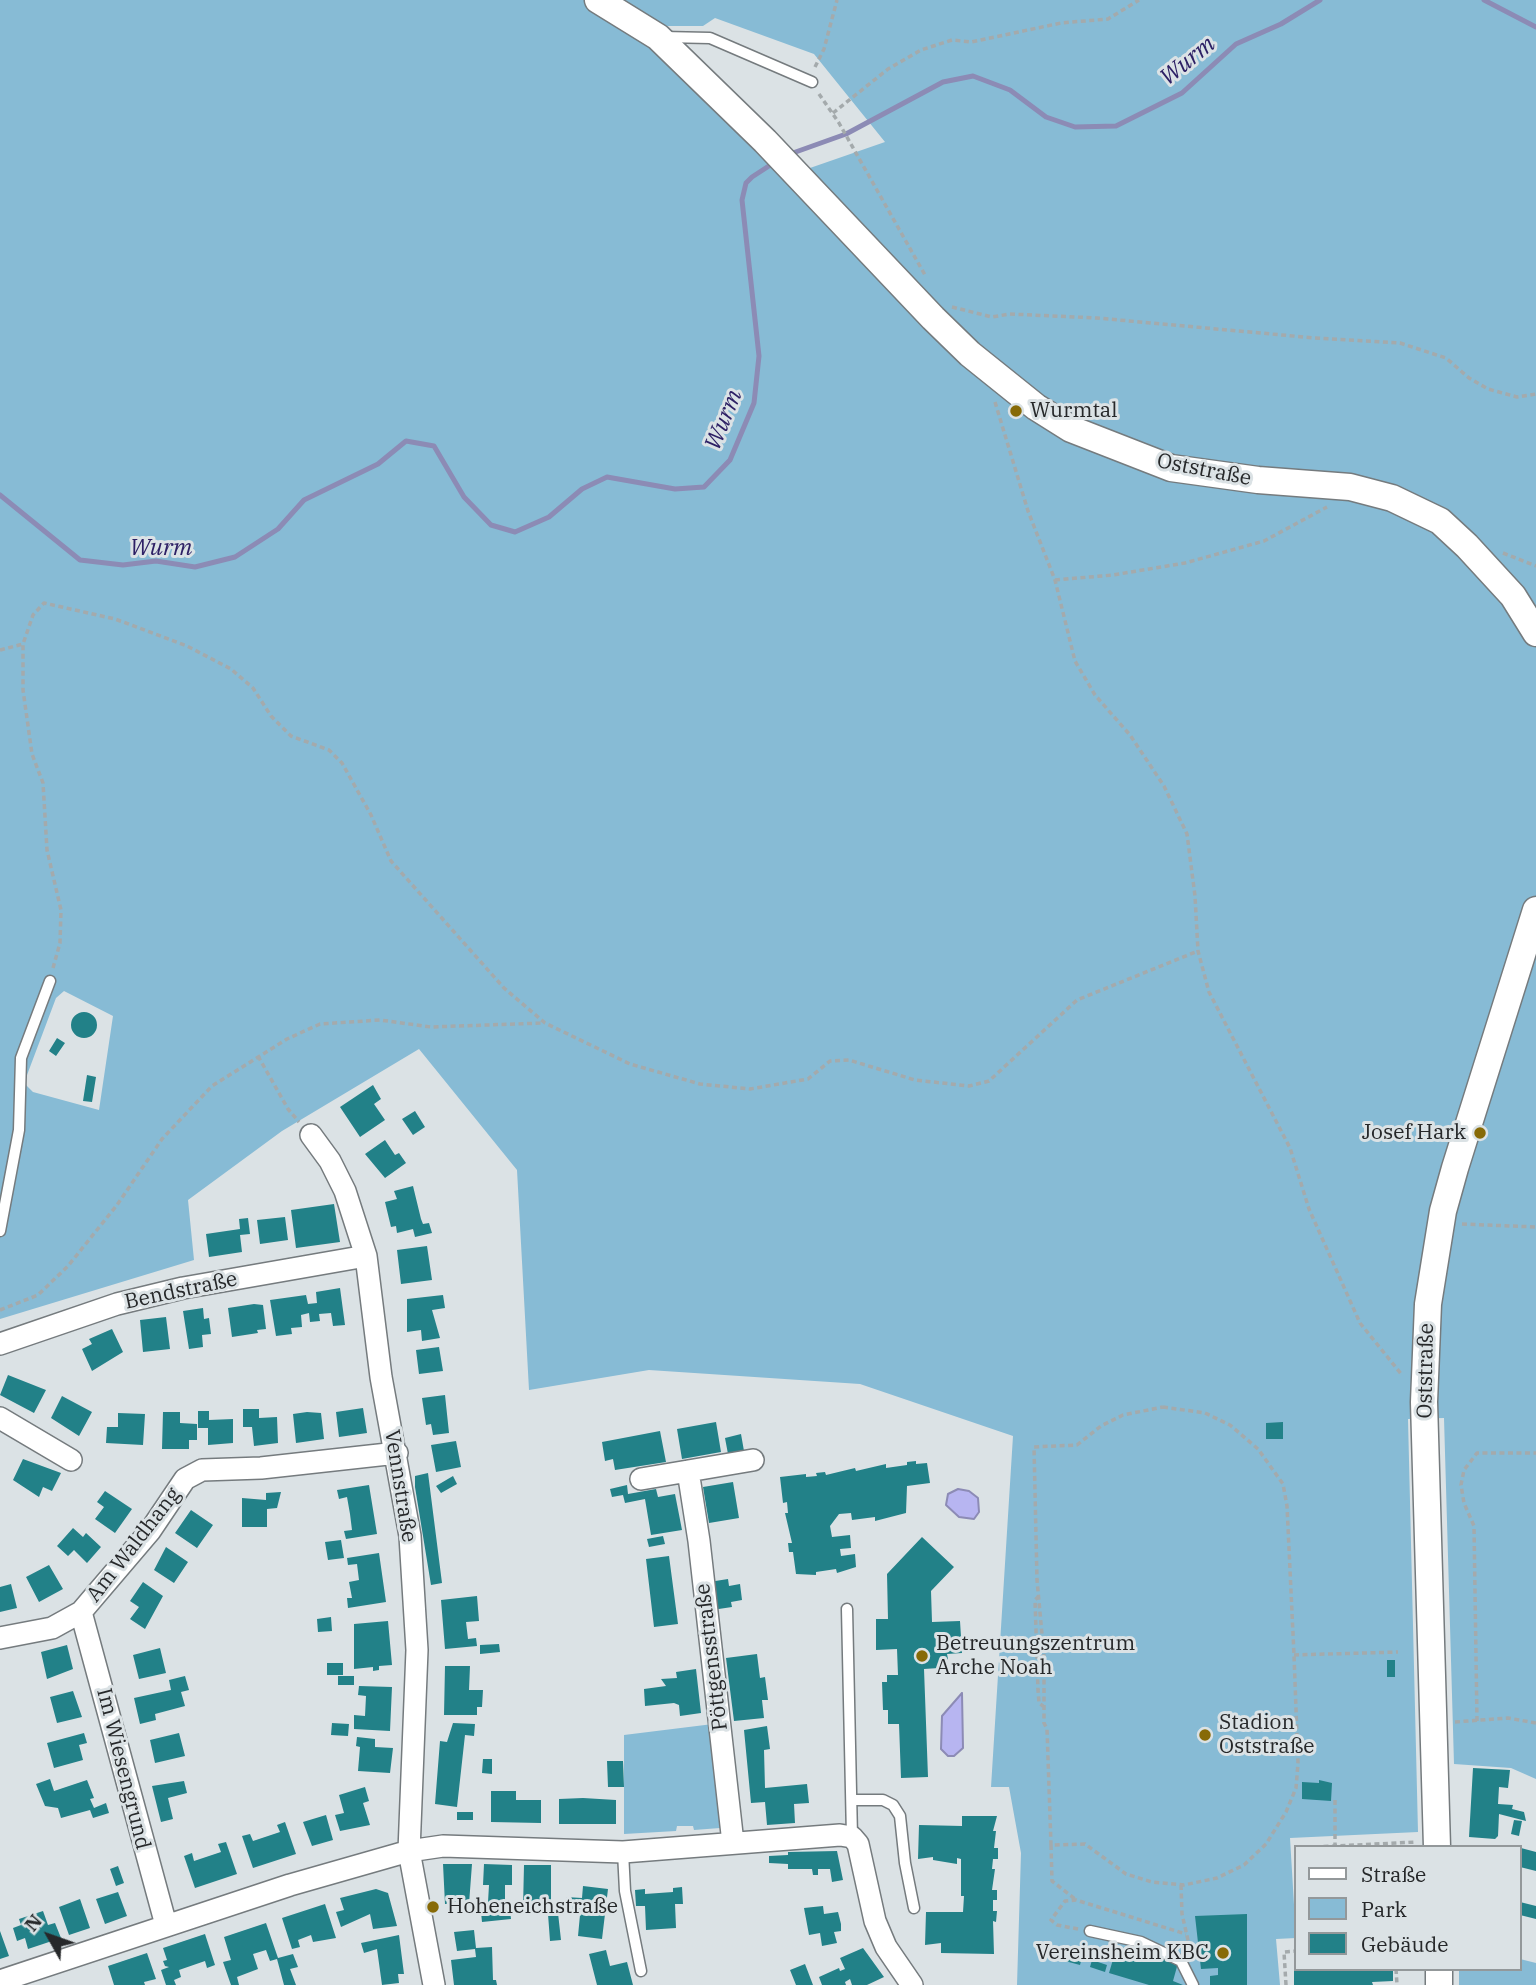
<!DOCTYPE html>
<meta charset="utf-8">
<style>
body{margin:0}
#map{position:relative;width:1536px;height:1985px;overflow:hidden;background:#dbe2e5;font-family:"IBM Plex Serif",serif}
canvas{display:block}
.legend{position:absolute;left:1294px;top:1845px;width:228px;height:126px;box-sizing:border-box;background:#dbe2e5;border:2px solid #93989a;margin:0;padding:9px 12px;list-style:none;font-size:21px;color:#26282a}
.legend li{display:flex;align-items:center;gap:14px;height:35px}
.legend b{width:35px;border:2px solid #93989a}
.north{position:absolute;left:14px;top:1901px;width:70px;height:70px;-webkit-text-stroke:5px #dbe2e5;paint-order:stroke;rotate:310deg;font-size:19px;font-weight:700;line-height:28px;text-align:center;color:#26282a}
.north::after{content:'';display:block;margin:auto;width:24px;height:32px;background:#26282a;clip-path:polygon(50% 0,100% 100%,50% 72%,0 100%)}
</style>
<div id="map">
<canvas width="1536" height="1985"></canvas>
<ul class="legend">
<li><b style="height:9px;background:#fff"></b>Straße</li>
<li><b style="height:19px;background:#87bbd5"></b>Park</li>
<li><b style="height:19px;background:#228188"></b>Gebäude</li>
</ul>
<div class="north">N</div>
</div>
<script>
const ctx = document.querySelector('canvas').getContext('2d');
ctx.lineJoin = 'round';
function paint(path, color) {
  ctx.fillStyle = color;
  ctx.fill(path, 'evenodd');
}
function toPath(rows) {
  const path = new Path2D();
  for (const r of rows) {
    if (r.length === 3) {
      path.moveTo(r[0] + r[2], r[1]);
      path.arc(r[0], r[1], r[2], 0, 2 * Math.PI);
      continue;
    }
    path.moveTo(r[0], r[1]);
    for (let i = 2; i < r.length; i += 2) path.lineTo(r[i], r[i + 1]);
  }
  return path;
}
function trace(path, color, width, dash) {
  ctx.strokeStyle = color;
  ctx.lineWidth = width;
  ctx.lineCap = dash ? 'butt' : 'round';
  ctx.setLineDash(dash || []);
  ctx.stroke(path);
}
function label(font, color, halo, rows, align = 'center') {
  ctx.font = font + ' "IBM Plex Serif",serif';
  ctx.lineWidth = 6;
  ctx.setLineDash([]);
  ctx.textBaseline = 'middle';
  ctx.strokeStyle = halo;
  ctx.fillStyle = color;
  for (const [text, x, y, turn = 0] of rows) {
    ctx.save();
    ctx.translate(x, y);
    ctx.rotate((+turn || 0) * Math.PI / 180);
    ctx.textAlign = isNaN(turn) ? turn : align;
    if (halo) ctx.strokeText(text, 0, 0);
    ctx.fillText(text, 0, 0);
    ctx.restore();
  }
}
const green = toPath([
 [0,0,1536,0,1536,1779,1511,1768,1454,1764,1444,1418,1408,1419,1418,1832,1290,1838,1296,1938,1276,1939,1280,1985,1017,1985,1021,1853,1009,1787,991,1787,1013,1436,860,1384,649,1370,529,1390,517,1170,419,1049,282,1131,188,1200,194,1260,0,1319],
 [715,18,814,54,885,142,784,177,664,26,703,26],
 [64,991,113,1016,99,1110,33,1092,24,1083,56,998],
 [713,1724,720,1828,694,1830,693,1826,677,1826,676,1831,624,1834,624,1735],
 [1520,1959,1536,1963,1536,1985,1459,1985,1459,1969,1520,1969]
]);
const water = toPath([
 [958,1489,969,1491,978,1498,979,1512,974,1519,959,1517,946,1505,948,1494,958,1489],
 [962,1693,963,1748,954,1756,948,1756,941,1749,942,1716,962,1693]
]);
const stream = toPath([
 [1484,0,1536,27],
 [790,154,846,134,943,82,973,76,1010,90,1046,117,1075,127,1116,126,1182,93,1236,44,1281,24,1320,0],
 [0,495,80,560,123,565,156,561,195,567,235,557,278,529,304,500,378,464,406,441,434,446,464,497,491,525,515,532,549,517,582,489,607,477,675,489,704,487,730,460,754,403,759,356,742,200,746,183,752,177,775,162]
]);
const building = toPath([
 [84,1025,13],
 [57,1038,65,1043,56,1056,49,1051],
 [87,1075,96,1077,92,1102,83,1101],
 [373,1085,381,1099,374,1104,385,1120,360,1137,340,1107],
 [415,1111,425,1127,413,1135,402,1119],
 [385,1140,395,1155,399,1153,406,1163,385,1178,365,1154],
 [413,1186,421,1219,423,1224,429,1223,432,1233,415,1237,413,1229,397,1233,396,1226,391,1227,385,1202,397,1199,394,1191],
 [334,1204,340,1242,296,1248,291,1210],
 [285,1217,288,1240,260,1244,257,1220],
 [248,1218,250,1234,240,1235,242,1252,209,1257,206,1234,240,1229,239,1219],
 [427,1246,432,1280,401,1284,397,1250],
 [340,1288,345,1325,333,1326,331,1313,319,1314,320,1321,310,1322,309,1313,301,1315,302,1327,291,1328,292,1334,276,1336,270,1300,306,1295,308,1304,317,1303,316,1292],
 [443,1295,445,1308,432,1310,440,1338,422,1341,421,1330,407,1332,407,1299],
 [254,1304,263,1305,266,1329,257,1330,258,1333,232,1337,228,1308],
 [203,1308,204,1319,209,1318,211,1334,202,1335,203,1347,189,1349,183,1311],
 [166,1317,170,1349,143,1352,140,1320],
 [112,1329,123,1352,92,1371,82,1349,92,1344,89,1339],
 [439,1347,443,1371,419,1374,416,1350],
 [8,1375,46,1390,34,1413,0,1395],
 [445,1395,449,1433,433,1435,431,1424,426,1425,422,1398],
 [62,1396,92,1412,79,1436,51,1418],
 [363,1408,367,1433,339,1437,336,1412],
 [243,1409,259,1409,259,1418,277,1417,278,1443,254,1446,252,1427,243,1427],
 [198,1411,209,1411,209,1420,233,1419,233,1443,208,1445,208,1428,198,1428],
 [163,1412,180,1412,180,1423,197,1424,197,1440,189,1440,189,1449,162,1449],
 [307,1412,321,1413,324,1439,296,1443,293,1414],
 [118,1413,145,1414,143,1445,106,1443,107,1427,118,1427],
 [716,1422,721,1452,682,1459,677,1429],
 [1283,1422,1283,1439,1266,1439,1266,1423],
 [660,1431,666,1462,615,1470,613,1459,605,1461,602,1442],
 [741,1434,744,1451,728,1454,725,1438],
 [456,1441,461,1467,436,1472,431,1445],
 [23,1459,61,1473,52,1491,43,1487,39,1497,13,1480],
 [916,1461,916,1464,927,1463,930,1483,907,1486,906,1513,875,1521,875,1517,852,1520,851,1513,839,1514,830,1526,832,1537,850,1535,851,1548,840,1549,841,1556,855,1554,856,1567,837,1573,836,1569,816,1572,816,1575,796,1574,793,1552,789,1552,788,1543,792,1543,785,1513,788,1513,787,1502,783,1503,780,1477,806,1474,806,1477,817,1476,816,1473,825,1472,826,1475,855,1468,856,1471,886,1464,886,1468,907,1465,907,1462],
 [428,1473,442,1583,431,1585,415,1487,415,1476],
 [453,1476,457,1484,441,1493,436,1486],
 [733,1482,739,1518,709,1523,703,1487],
 [369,1485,377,1534,346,1539,344,1531,352,1530,350,1514,347,1497,339,1499,337,1490],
 [627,1485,628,1494,656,1489,658,1497,675,1494,682,1530,651,1535,645,1499,625,1503,623,1495,612,1497,610,1489],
 [105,1491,132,1509,115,1533,95,1519,104,1507,97,1502],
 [281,1492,277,1508,267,1509,267,1527,242,1527,242,1498,266,1500,266,1493],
 [191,1510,213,1525,197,1548,175,1533],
 [73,1528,83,1537,86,1533,101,1547,87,1563,74,1550,68,1556,57,1546],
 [663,1536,665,1544,649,1547,647,1539],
 [922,1537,954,1567,931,1591,932,1622,960,1621,962,1653,947,1654,948,1659,939,1668,924,1669,928,1777,901,1778,899,1724,888,1724,888,1710,883,1710,882,1682,887,1682,887,1675,898,1675,897,1649,876,1650,876,1619,888,1619,887,1574],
 [341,1540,344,1558,328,1560,325,1542],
 [166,1547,188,1562,174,1583,154,1570],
 [379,1553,386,1602,348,1608,347,1598,352,1598,349,1582,359,1580,357,1564,348,1565,347,1558],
 [669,1556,678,1624,654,1627,646,1559],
 [49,1565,63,1589,39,1602,26,1577],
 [728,1579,729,1586,740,1584,742,1600,731,1602,732,1607,712,1610,709,1582],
 [143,1582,163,1596,145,1629,130,1619,139,1607,130,1601],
 [11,1584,17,1608,0,1612,0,1587],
 [477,1596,479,1621,466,1622,468,1639,476,1638,477,1646,445,1649,441,1600],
 [331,1617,332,1631,318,1632,317,1619],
 [388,1621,392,1665,379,1666,379,1670,373,1671,373,1667,354,1669,354,1624],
 [499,1644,500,1652,480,1654,480,1645],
 [67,1645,73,1669,47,1679,41,1652],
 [160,1648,166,1673,139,1679,133,1655],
 [757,1654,760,1678,765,1677,768,1700,762,1700,764,1718,734,1721,726,1658],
 [1387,1660,1395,1660,1395,1677,1387,1677],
 [327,1663,343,1663,343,1675,327,1675],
 [445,1666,470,1666,469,1690,483,1690,482,1707,477,1707,477,1715,444,1715],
 [696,1669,701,1713,680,1716,679,1705,674,1703,645,1706,644,1689,666,1686,661,1679,677,1678,676,1672],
 [185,1676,189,1690,181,1692,185,1706,155,1714,156,1720,140,1724,134,1698,171,1690,169,1680],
 [338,1676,354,1676,354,1685,338,1685],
 [359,1686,392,1687,390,1731,354,1729,354,1715,365,1716,366,1696,358,1695],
 [73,1691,82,1717,57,1723,50,1697],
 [332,1723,349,1724,348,1736,331,1735],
 [453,1723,475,1724,474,1736,465,1735,457,1807,435,1804,440,1741,447,1742],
 [767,1726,770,1749,764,1750,765,1788,807,1784,809,1803,794,1804,795,1823,767,1825,765,1802,751,1803,744,1730],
 [84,1733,87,1743,79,1745,83,1760,54,1768,47,1743],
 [179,1733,185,1756,155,1763,150,1740],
 [357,1737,375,1739,375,1747,393,1748,390,1773,358,1771,360,1747,356,1746],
 [483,1759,492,1759,492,1774,482,1773],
 [607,1761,623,1761,624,1787,608,1787],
 [1473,1768,1510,1770,1508,1788,1499,1787,1498,1804,1513,1805,1512,1809,1524,1812,1526,1821,1499,1814,1498,1836,1495,1839,1469,1837],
 [50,1779,54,1791,87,1780,94,1798,90,1799,94,1808,106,1803,109,1813,93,1818,90,1810,61,1818,58,1808,45,1806,36,1784],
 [1319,1780,1332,1783,1331,1801,1302,1799,1302,1782,1319,1783],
 [184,1781,187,1793,168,1798,173,1819,161,1822,152,1786],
 [365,1787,369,1801,363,1803,370,1825,340,1831,335,1815,344,1813,339,1795],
 [491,1791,516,1791,516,1800,541,1800,541,1823,491,1822],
 [583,1798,616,1800,616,1824,559,1824,559,1799],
 [457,1812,473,1812,473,1820,457,1820],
 [326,1815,333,1840,312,1846,303,1822],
 [962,1816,997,1816,993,1831,996,1831,994,1848,998,1848,998,1859,993,1859,992,1869,995,1869,992,1890,997,1890,997,1900,993,1900,993,1911,997,1911,996,1922,993,1921,994,1954,941,1953,941,1943,925,1945,926,1912,963,1912,964,1896,961,1896,961,1859,957,1858,957,1864,933,1860,933,1857,918,1859,919,1825,962,1826],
 [1514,1820,1522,1821,1519,1836,1511,1834],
 [285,1822,296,1854,253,1868,242,1836,250,1834,253,1841,280,1832,277,1825],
 [226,1842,237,1874,195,1888,184,1856,192,1853,194,1861,221,1852,218,1844],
 [1521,1848,1536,1852,1536,1871,1520,1867],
 [837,1851,843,1880,832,1882,830,1869,818,1869,818,1875,813,1875,812,1869,788,1869,788,1864,769,1863,769,1856,788,1855,788,1852],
 [443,1864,472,1864,469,1904,445,1904],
 [484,1864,512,1865,512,1885,505,1885,505,1903,509,1903,511,1919,482,1922,480,1902,488,1902,489,1885,483,1885],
 [524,1865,551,1865,551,1908,523,1908],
 [118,1866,124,1883,116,1886,110,1869],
 [583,1886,608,1889,602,1939,578,1936,580,1915,564,1913,565,1908,561,1908,561,1901,566,1901,566,1897,582,1898],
 [682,1887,683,1904,675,1904,676,1928,646,1930,645,1906,636,1906,635,1890,645,1889,645,1894,673,1892,673,1888],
 [376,1889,388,1893,397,1926,373,1929,370,1914,341,1927,336,1912,344,1910,340,1898],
 [118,1892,127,1916,105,1924,96,1899],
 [80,1899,90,1928,69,1935,59,1907],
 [1520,1902,1536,1906,1536,1919,1520,1915],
 [325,1904,336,1938,313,1942,311,1935,298,1940,300,1947,292,1949,282,1918],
 [823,1906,824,1914,838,1912,841,1924,841,1931,834,1932,837,1943,822,1946,820,1933,809,1935,804,1908],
 [43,1911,48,1925,55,1923,61,1938,28,1949,25,1938,17,1941,13,1928,21,1925,19,1919],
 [558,1913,561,1940,550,1941,548,1914],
 [1247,1914,1247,1985,1210,1985,1210,1976,1218,1975,1218,1968,1201,1969,1195,1916],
 [266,1923,278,1958,293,1954,298,1967,290,1969,296,1985,284,1985,277,1959,270,1961,266,1950,253,1954,258,1969,237,1977,239,1985,231,1985,223,1962,231,1960,224,1937],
 [474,1930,476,1948,492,1947,493,1980,496,1980,497,1985,454,1985,451,1960,476,1957,475,1949,457,1951,454,1932],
 [0,1931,9,1956,0,1959],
 [205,1934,215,1965,207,1968,205,1961,179,1970,181,1977,174,1980,176,1985,166,1985,161,1970,169,1967,165,1966,163,1961,167,1960,163,1948],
 [399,1935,404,1974,398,1974,399,1983,382,1985,377,1949,364,1953,361,1943],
 [1070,1946,1084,1950,1080,1965,1065,1961],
 [1117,1946,1178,1963,1173,1981,1183,1985,1149,1985,1109,1973],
 [863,1948,884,1977,867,1985,852,1985,850,1979,845,1982,846,1985,822,1985,819,1977,839,1968,840,1971,845,1969,840,1958],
 [606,1950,610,1966,627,1962,633,1985,597,1985,589,1954],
 [147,1953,156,1979,144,1982,145,1985,114,1985,108,1966],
 [1092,1960,1107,1965,1105,1972,1090,1967],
 [1294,1962,1296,1962,1296,1969,1393,1969,1393,1981,1372,1982,1373,1985,1294,1985],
 [805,1964,813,1985,796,1985,790,1970]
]);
const path = toPath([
 [815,67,824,49,837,0],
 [819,94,839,123,925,275],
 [833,113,888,69,921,50,952,40,971,42,1061,23,1108,19,1139,0],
 [952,307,992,317,1010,314,1097,318,1315,338,1400,343,1446,358,1469,378,1488,389,1517,397,1536,394],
 [995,402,1028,511,1055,580,1075,661,1095,695,1130,735,1164,786,1187,834,1195,896,1198,951,1209,992,1290,1148,1309,1209,1360,1323,1402,1375],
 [1503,553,1536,566],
 [1055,580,1113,575,1185,563,1264,541,1327,507],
 [0,650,23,644],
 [53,968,60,943,61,910,47,850,43,783,32,754,23,690,23,644,33,615,44,603,115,619,187,646,231,669,253,688,271,716,291,736,329,750,342,763,371,815,391,861,504,988,545,1023,630,1064,700,1084,750,1089,808,1079,830,1061,849,1060,915,1080,969,1086,989,1081,1077,1000,1198,951],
 [258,1056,288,1109,299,1122],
 [1462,1224,1536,1227],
 [0,1310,38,1295,68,1266,117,1205,162,1139,212,1086,287,1039,320,1024,380,1020,431,1027,543,1023],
 [1163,1407,1205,1413,1230,1425,1258,1449,1283,1484,1287,1506,1294,1655,1298,1763,1296,1788,1286,1812,1266,1844,1244,1865,1217,1878,1184,1885,1152,1882,1126,1874,1085,1844,1051,1845,1047,1729,1044,1723,1044,1656,1037,1580,1034,1447,1077,1445,1101,1426,1123,1415,1163,1407],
 [1039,1596,1035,1600,1038,1690,1039,1703,1043,1706],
 [1294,1655,1398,1652],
 [1477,1721,1474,1526,1464,1503,1461,1485,1464,1470,1477,1453,1536,1453],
 [1455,1722,1508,1718,1536,1723],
 [1335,1800,1335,1845],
 [1051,1845,1052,1881,1075,1899],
 [1315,1847,1416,1842],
 [1181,1885,1182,1914,1190,1949],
 [1078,1929,1057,1925,1051,1920,1065,1901,1076,1900,1186,1934],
 [1396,1969,1397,1985],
 [1286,1985,1284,1952,1296,1951]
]);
const service = toPath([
 [663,37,710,38,812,82],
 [0,1231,19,1130,21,1058,50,981],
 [847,1609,852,1837],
 [852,1800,883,1800,893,1805,900,1816,905,1863,914,1908],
 [623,1852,625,1891,641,1971],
 [1090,1931,1141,1942,1181,1961,1193,1985]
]);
const minor = toPath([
 [311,1135,330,1161,345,1191,366,1256,381,1377,410,1536,417,1650,409,1851,434,1985],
 [0,1344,117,1304,183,1288,366,1256],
 [0,1418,71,1460],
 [688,1471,699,1541,733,1843],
 [641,1479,753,1460],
 [81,1612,166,1925],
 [0,1638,52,1628,81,1612,150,1531,185,1479,202,1470,261,1468,397,1453],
 [0,1981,290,1885,409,1851,443,1846,623,1852,840,1835,852,1837,858,1844,875,1921,886,1947,912,1985]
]);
const tertiary = toPath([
 [598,0,658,37,765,141,933,318,970,354,1036,407,1071,429,1171,468,1258,480,1350,487,1392,498,1440,521,1467,546,1513,596,1536,633],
 [1437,1847,1424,1402,1428,1304,1443,1211,1455,1168,1536,910],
 [1439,1985,1439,1969]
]);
const markers = [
 [1016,411,7,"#876a07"],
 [1480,1133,7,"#876a07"],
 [922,1656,7,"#876a07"],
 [1205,1735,7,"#876a07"],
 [433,1907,7,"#876a07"],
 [1223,1953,7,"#876a07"]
];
const poiNames = [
 ["Wurmtal",1030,411],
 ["Josef Hark",1466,1133,"right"],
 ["Betreuungszentrum",936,1644],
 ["Arche Noah",936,1668],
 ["Stadion",1219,1723],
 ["Oststraße",1219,1747],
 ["Hoheneichstraße",447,1907],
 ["Vereinsheim KBC",1209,1953,"right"]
];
const streetNames = [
 ["Oststraße",1204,470,11],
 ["Bendstraße",181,1291,-12],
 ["Oststraße",1426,1371,-89],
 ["Vennstraße",400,1486,81],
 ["Am Waldhang",134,1545,-52],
 ["Pöttgensstraße",712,1657,-97],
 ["Im Wiesengrund",123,1769,76]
];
const waterNames = [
 ["Wurm",1188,61,-39],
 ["Wurm",724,420,-68],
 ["Wurm",161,548]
];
paint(green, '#87bbd5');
paint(water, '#b7b5f1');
trace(water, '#8c8bb5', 2);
trace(stream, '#8c8bb5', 5);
paint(building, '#228188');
trace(service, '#757b7e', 13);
trace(minor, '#757b7e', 24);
trace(tertiary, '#757b7e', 29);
trace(path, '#a4aaac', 3.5, [5, 3.5]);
trace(service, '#fff', 10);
trace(minor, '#fff', 21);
trace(tertiary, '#fff', 26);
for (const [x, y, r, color] of markers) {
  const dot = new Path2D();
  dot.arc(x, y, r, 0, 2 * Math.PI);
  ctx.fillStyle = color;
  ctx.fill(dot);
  trace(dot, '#dbe2e5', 2.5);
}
label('21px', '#26282a', '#dbe2e5', poiNames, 'left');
label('21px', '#26282a', '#dbe2e5', streetNames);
label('italic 23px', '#2d2065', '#dbe2e5', waterNames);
</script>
